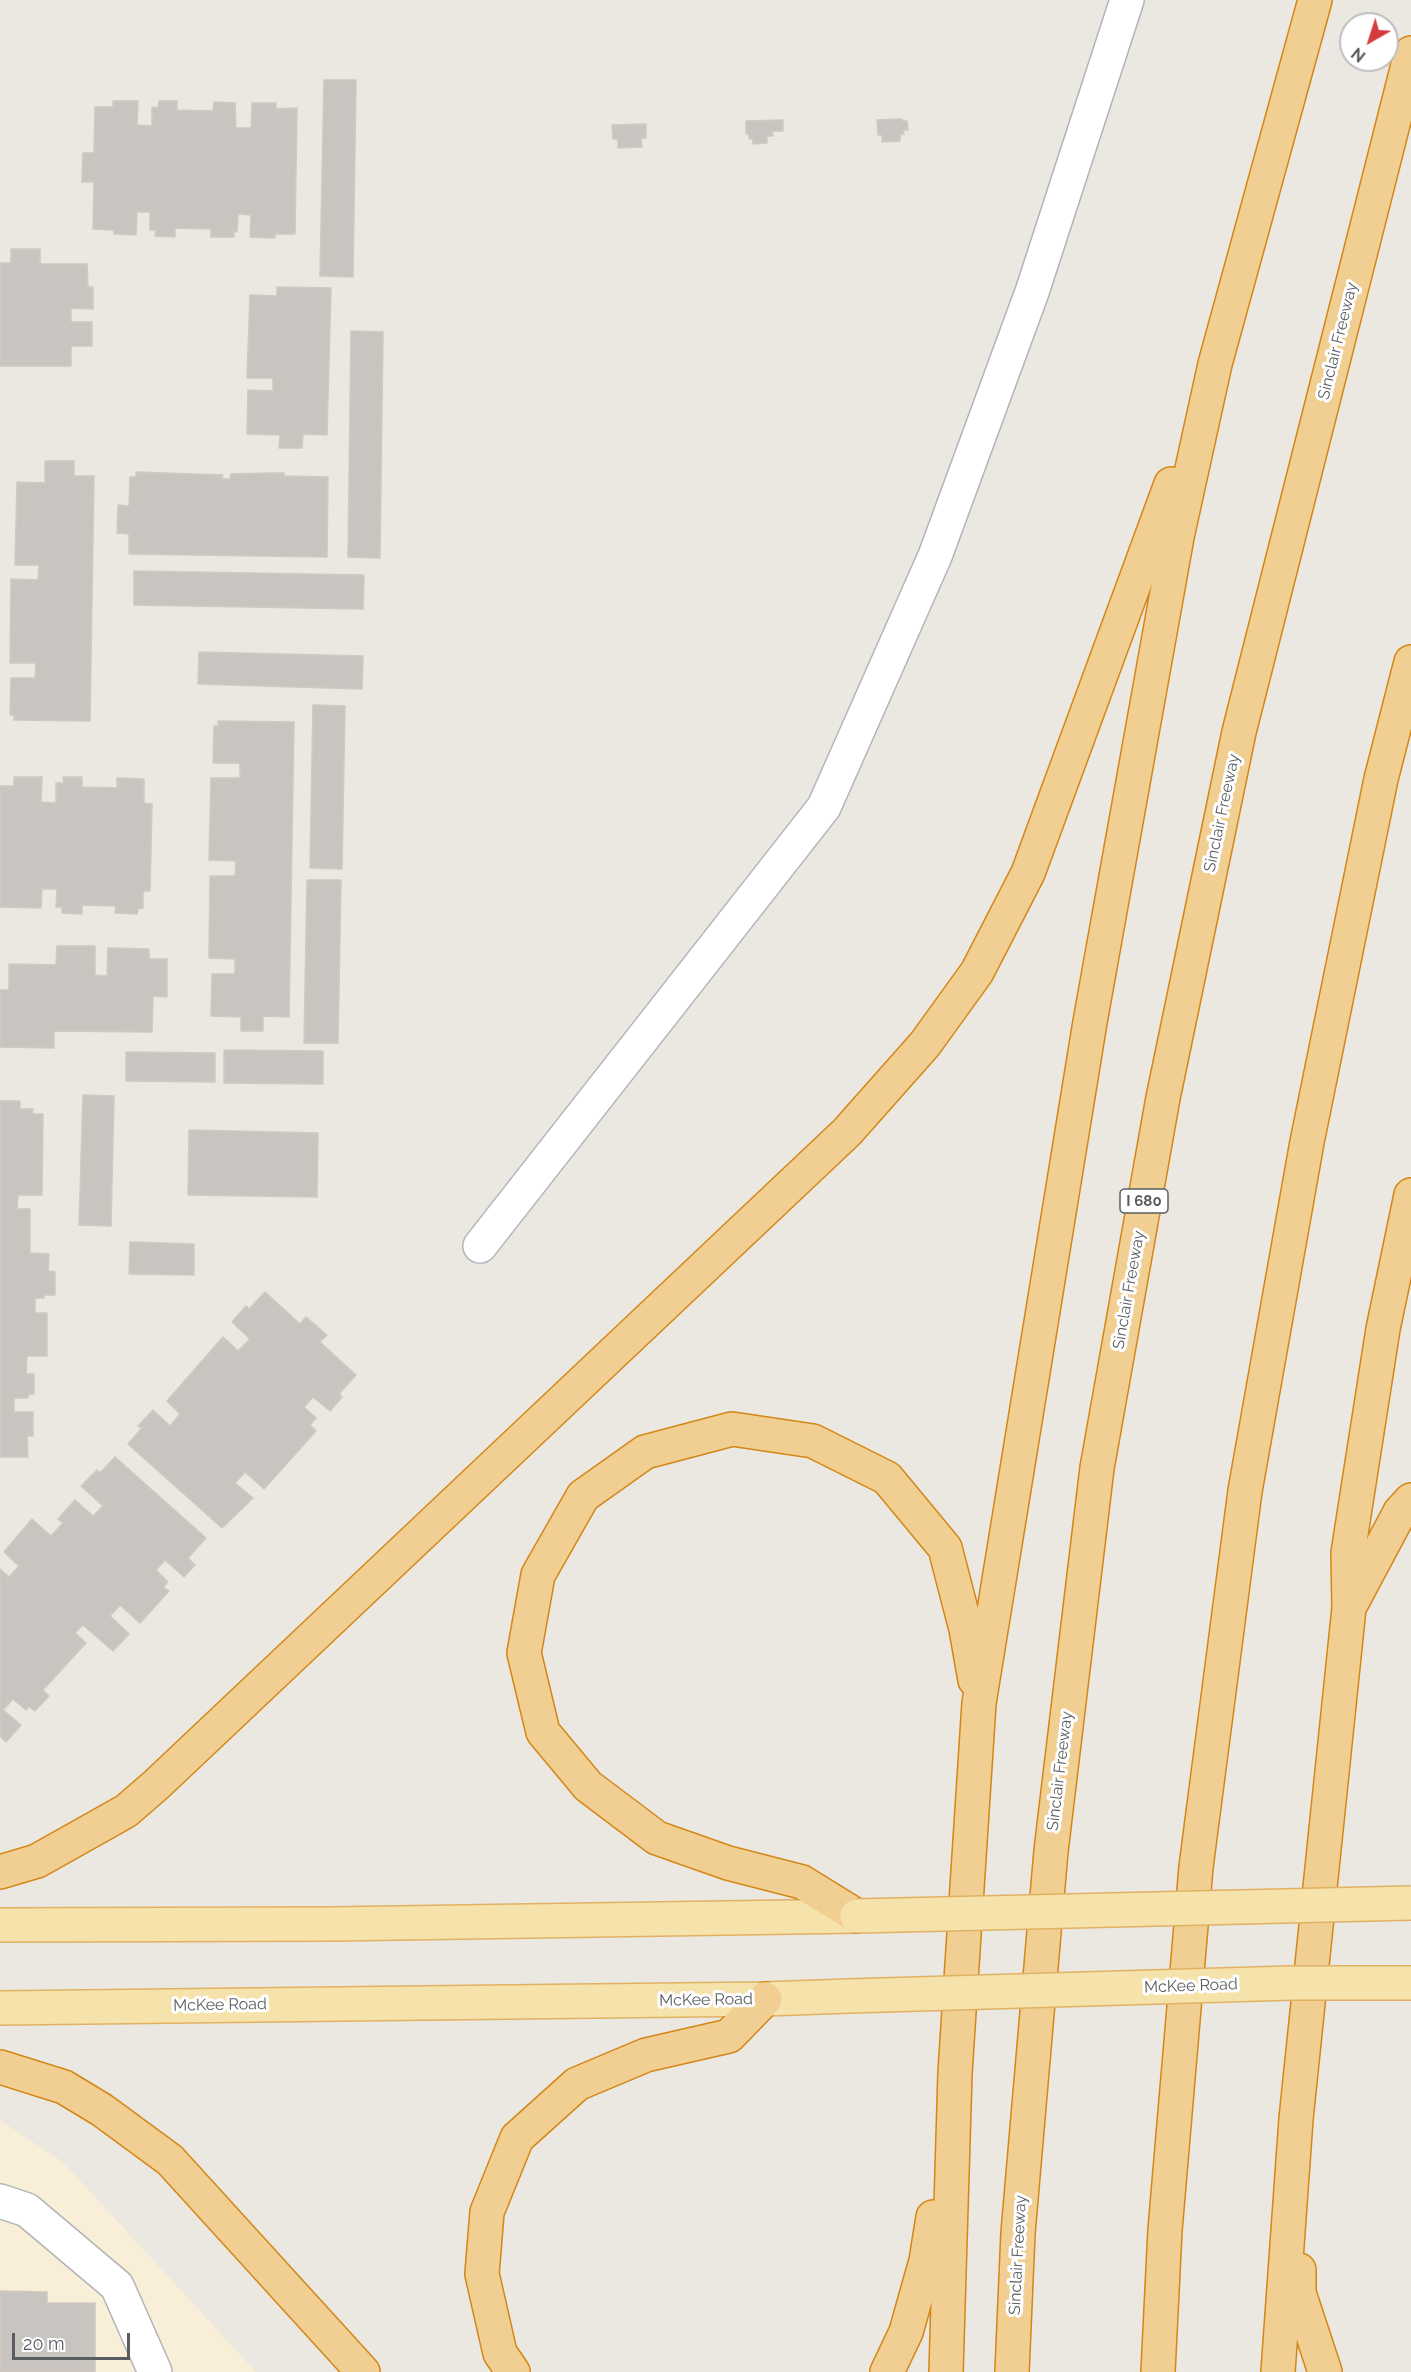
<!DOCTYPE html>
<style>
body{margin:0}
#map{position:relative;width:1411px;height:2372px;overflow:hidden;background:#ebe8e1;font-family:Raleway,sans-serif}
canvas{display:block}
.north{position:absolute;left:1339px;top:12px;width:60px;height:60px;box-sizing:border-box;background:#fff;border:2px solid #bdbebf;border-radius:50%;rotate:219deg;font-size:16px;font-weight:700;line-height:24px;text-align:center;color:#595d60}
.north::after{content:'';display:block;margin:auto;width:21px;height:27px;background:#d63c3f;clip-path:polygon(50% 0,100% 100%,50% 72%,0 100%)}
.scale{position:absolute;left:12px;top:2333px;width:118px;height:27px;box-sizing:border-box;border:3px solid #595d60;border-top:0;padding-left:8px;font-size:18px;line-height:21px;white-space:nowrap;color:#595d60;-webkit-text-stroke:4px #fff;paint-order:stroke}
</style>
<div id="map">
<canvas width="1411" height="2372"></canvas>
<div class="north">N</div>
<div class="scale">20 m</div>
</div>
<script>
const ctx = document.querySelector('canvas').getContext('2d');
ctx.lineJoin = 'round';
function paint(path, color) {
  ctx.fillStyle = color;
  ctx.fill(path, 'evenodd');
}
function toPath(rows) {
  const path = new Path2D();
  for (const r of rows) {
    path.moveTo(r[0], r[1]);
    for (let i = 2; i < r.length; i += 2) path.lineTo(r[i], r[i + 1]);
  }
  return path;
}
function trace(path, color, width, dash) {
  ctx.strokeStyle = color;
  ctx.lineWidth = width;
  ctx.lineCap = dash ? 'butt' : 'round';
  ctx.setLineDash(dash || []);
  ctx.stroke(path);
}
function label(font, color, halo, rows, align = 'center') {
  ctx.font = font + ' Raleway,sans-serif';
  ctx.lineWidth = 6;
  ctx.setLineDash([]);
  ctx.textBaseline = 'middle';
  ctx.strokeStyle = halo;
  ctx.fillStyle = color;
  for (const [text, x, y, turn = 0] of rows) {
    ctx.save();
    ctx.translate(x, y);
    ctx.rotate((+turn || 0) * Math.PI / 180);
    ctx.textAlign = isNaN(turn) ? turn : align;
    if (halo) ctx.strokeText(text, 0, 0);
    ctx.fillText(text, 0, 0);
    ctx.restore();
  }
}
const commercial = toPath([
 [0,2120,63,2162,256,2372,0,2372]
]);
const building = toPath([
 [324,80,356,80,353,277,320,276,324,80],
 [113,101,138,101,137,125,152,126,152,107,158,108,159,101,177,101,177,110,213,111,214,102,235,103,236,128,251,128,252,103,276,103,276,109,297,108,295,234,275,234,275,238,250,237,251,215,238,214,237,232,234,231,234,237,211,237,211,229,175,228,175,237,155,236,156,230,150,230,150,212,137,212,136,235,114,234,114,230,93,229,94,182,82,182,83,153,94,153,95,107,113,107,113,101],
 [902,119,902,121,907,121,908,130,903,130,904,134,900,134,900,141,882,142,882,135,878,135,877,120,902,119],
 [783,120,783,131,772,131,773,136,767,136,767,143,753,144,753,139,749,139,749,134,746,134,746,121,783,120],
 [646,124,646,138,641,138,642,147,618,148,618,139,613,139,612,125,646,124],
 [11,249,40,249,40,264,87,264,88,287,93,287,93,309,71,308,71,322,92,322,92,346,71,346,71,366,0,366,0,263,11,263,11,249],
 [277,287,331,288,327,435,303,434,302,448,279,448,280,435,247,434,248,390,273,391,273,378,247,378,250,295,277,296,277,287],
 [351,331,383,332,380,558,348,557,351,331],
 [45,461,74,461,74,476,94,476,90,721,14,720,14,715,10,715,11,678,35,678,36,663,10,663,11,579,38,580,39,565,15,565,17,482,45,483,45,461],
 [136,472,223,475,222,479,230,479,231,474,269,473,284,473,284,476,328,477,327,557,129,554,129,534,117,533,118,505,129,506,130,477,136,477,136,472],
 [134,571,364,575,363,609,134,605,134,571],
 [199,652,363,656,362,689,198,684,199,652],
 [313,705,345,706,342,869,310,868,313,705],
 [218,721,294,722,289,1017,263,1016,263,1031,241,1031,241,1017,211,1016,212,974,235,974,235,959,209,958,210,876,235,876,236,861,209,860,211,778,240,778,240,763,213,763,214,726,218,726,218,721],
 [14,777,42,777,41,802,56,803,56,783,64,783,63,777,82,777,82,787,117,788,117,778,144,779,144,803,152,804,150,891,143,891,143,908,138,909,137,914,115,913,116,906,82,905,82,914,62,913,62,907,56,907,57,889,42,889,41,908,0,907,0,786,14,786,14,777],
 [307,880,341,880,338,1043,304,1043,307,880],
 [57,946,95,946,95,975,107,976,108,948,149,949,149,959,167,959,167,997,153,996,152,1032,54,1031,54,1048,0,1047,0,990,9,990,9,964,56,965,57,946],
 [224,1050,323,1051,323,1084,224,1083,224,1050],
 [126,1052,215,1053,215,1082,126,1081,126,1052],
 [83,1095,114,1096,111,1226,79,1225,83,1095],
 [0,1101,20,1101,20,1109,33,1109,32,1114,43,1114,42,1195,18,1195,17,1209,30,1209,30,1253,49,1254,48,1271,55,1272,55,1295,44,1295,44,1298,35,1298,35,1313,47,1313,47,1356,27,1356,26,1374,34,1374,34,1394,28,1394,28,1398,14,1398,14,1412,33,1412,33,1436,27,1436,28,1457,0,1457,0,1101],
 [189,1130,318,1133,317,1197,188,1195,189,1130],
 [130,1242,194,1244,194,1275,129,1274,130,1242],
 [265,1292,300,1324,306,1317,327,1335,320,1342,356,1375,339,1394,342,1397,330,1411,313,1397,304,1407,316,1418,310,1425,316,1431,264,1489,245,1472,235,1483,253,1498,222,1528,128,1444,142,1428,138,1426,153,1410,170,1426,180,1414,167,1401,223,1337,238,1351,250,1339,232,1322,246,1306,249,1309,265,1292],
 [115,1457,206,1538,188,1558,195,1565,184,1577,165,1560,156,1570,168,1582,163,1587,169,1591,140,1623,120,1605,110,1616,129,1634,113,1651,83,1625,75,1633,86,1643,43,1690,49,1696,35,1711,29,1707,26,1710,13,1699,3,1710,21,1725,6,1742,0,1736,0,1569,9,1577,19,1566,4,1552,32,1519,51,1536,63,1523,58,1519,75,1500,93,1516,103,1506,81,1486,97,1470,100,1473,115,1457],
 [0,2291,47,2292,47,2303,95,2303,95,2372,0,2372,0,2291]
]);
const minor = toPath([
 [480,1246,824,807,935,556,1032,292,1127,0],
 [0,2201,27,2210,117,2286,155,2372]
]);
const major = toPath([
 [0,1925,332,1924,857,1916],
 [0,2008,765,1999,849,1996]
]);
const highway = toPath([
 [1351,1604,1400,1512,1411,1500],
 [0,1872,37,1861,126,1811,156,1785,847,1132,925,1044,977,972,1028,873,1171,484],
 [857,1916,802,1882,728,1863,657,1838,588,1786,543,1732,524,1653,538,1575,583,1496,645,1452,732,1429,813,1441,887,1478,945,1548,966,1629,975,1680],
 [0,2067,64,2087,102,2110,170,2160,363,2372],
 [1299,2270,1299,2293,1325,2372],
 [513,2372,500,2353,482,2274,487,2212,517,2138,577,2084,646,2055,729,2036,765,1999],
 [887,2372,906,2332,926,2261,933,2217],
 [946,2372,955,2073,979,1703,1090,1022,1177,537,1215,364,1315,0],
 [1012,2372,1018,2233,1051,1851,1097,1468,1163,1098,1239,732,1411,53],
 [1158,2372,1165,2230,1196,1867,1245,1491,1307,1142,1381,779,1411,662],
 [1278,2372,1296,2119,1349,1608,1348,1553,1383,1329,1411,1195]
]);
const majorBridge = toPath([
 [857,1916,1411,1903],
 [849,1996,1291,1983,1411,1983]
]);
const shields = [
 [1144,1201,48]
];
const shieldNames = [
 ["I 680",1144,1201]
];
const streetNames = [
 ["Sinclair Freeway",1338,341,-76],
 ["Sinclair Freeway",1222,813,-78],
 ["Sinclair Freeway",1129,1290,-80],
 ["Sinclair Freeway",1060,1771,-83],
 ["McKee Road",1191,1986,-2],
 ["McKee Road",706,2000,-1],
 ["McKee Road",220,2005,-1],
 ["Sinclair Freeway",1018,2255,-87]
];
paint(commercial, '#f9eed7');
paint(building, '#c8c5c0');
trace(building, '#cfc9c0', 1.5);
trace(minor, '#b1b4b7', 36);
trace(major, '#e1b163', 36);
trace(highway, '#d48617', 36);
trace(minor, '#fff', 33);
trace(major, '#f6e2ab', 33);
trace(highway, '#f1cf92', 33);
trace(majorBridge, '#e1b163', 36, []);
trace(majorBridge, '#f6e2ab', 33);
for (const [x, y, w] of shields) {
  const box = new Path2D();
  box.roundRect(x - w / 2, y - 12, w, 24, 4.5);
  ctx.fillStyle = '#fff';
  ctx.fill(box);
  trace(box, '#595d60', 1.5);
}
label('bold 15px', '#595d60', null, shieldNames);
label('16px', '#595d60', '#fff', streetNames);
</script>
